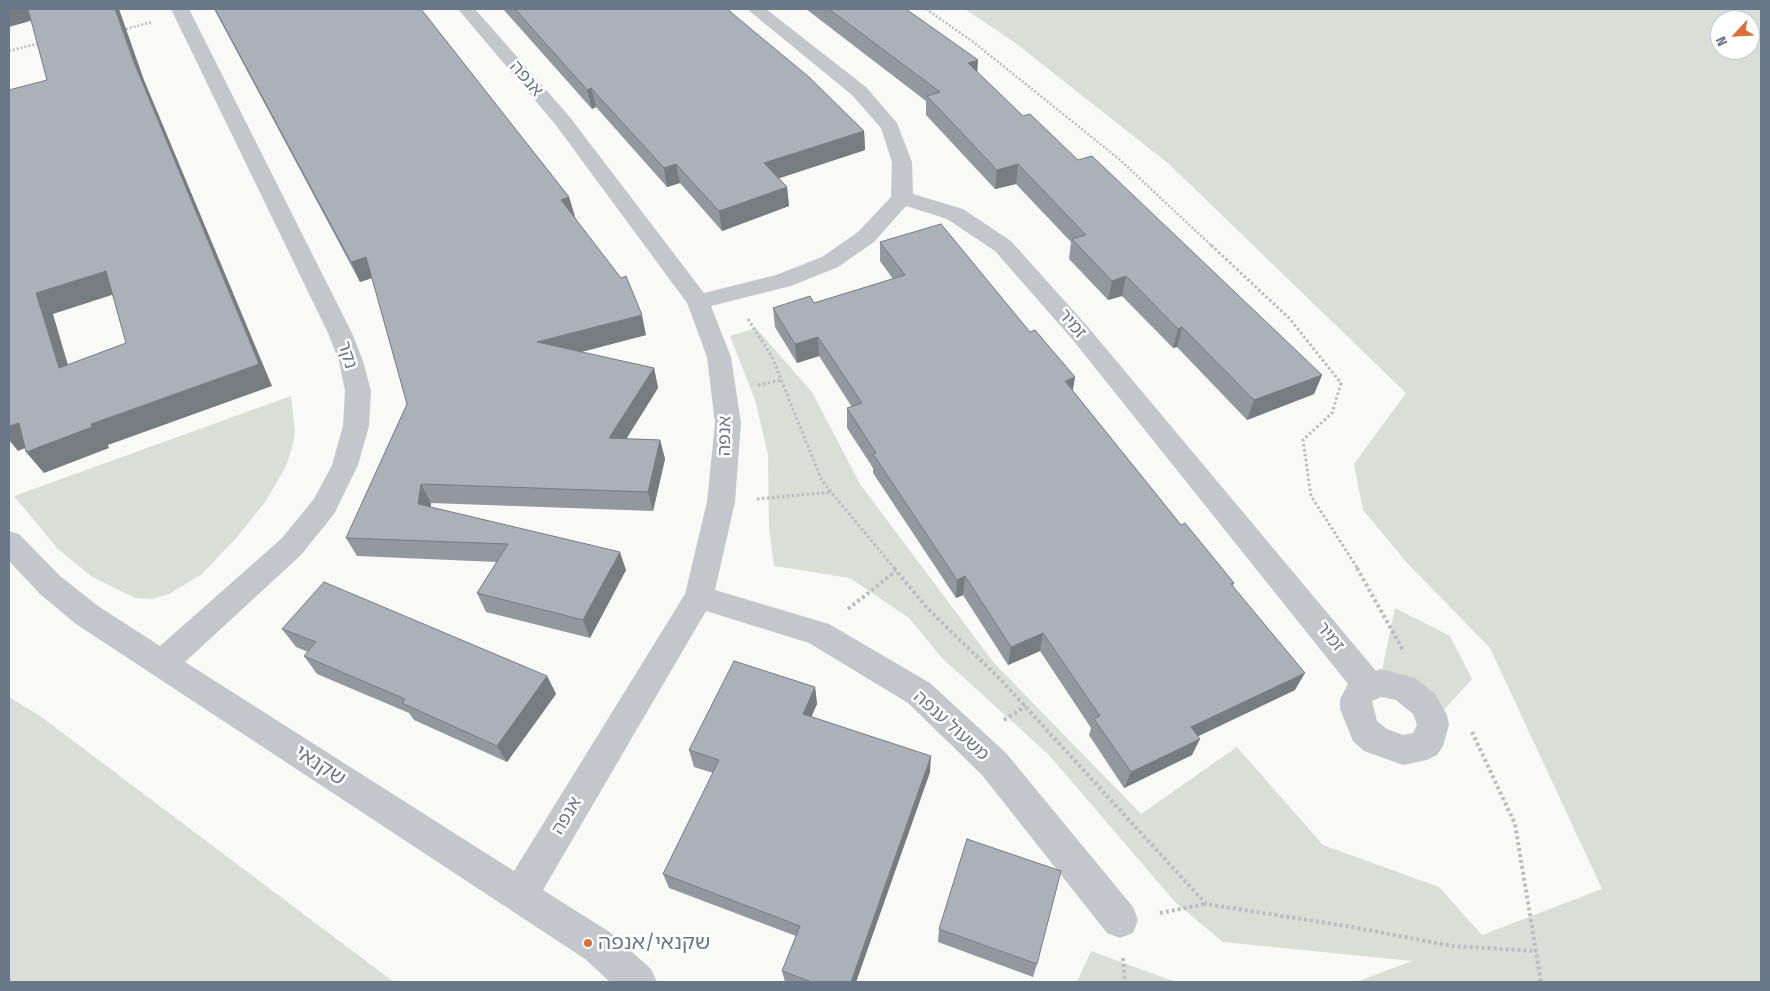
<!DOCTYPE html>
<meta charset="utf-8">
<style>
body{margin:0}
#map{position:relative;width:1770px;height:991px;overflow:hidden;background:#f9f9f7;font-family:"Fira Sans Condensed",sans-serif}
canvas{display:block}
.frame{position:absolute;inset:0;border:10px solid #6a7787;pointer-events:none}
.north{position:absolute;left:1710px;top:10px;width:50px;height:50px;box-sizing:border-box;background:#fff;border:1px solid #c3c9cf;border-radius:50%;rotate:245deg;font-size:14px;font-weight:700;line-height:20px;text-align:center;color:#6a7787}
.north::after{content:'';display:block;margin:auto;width:18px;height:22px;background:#da7037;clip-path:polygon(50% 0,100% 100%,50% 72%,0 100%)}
</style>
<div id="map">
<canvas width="1770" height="991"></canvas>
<div class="frame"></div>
<div class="north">N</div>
</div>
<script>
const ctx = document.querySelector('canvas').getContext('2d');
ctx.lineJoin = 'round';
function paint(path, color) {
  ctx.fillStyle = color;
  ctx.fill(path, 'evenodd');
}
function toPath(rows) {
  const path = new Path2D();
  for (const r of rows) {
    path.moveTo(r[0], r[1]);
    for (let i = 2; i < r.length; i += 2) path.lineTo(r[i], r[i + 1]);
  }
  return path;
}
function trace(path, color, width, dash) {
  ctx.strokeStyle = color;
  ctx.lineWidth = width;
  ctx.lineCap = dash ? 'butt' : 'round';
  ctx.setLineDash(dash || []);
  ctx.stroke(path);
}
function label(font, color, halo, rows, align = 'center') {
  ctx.font = font + ' "Fira Sans Condensed","Noto Sans Hebrew",sans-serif';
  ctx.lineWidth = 5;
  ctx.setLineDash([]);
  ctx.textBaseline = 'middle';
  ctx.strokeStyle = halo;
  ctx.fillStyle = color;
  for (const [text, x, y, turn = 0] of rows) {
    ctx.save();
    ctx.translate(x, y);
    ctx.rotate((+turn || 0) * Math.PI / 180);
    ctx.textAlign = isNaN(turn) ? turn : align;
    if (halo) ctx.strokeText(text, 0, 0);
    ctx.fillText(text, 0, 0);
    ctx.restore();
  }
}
const green = toPath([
 [965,9,1761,9,1761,982,1356,982,1412,961,1223,942,1175,902,1049,755,942,658,909,618,850,578,774,566,769,528,768,454,755,400,730,336,756,328,812,392,860,484,994,663,1141,814,1237,747,1323,845,1439,887,1482,935,1602,889,1490,648,1408,564,1363,510,1354,464,1406,393,1169,164,1014,42],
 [1720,20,1750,20,1750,50,1720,50],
 [291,396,295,431,292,448,286,466,266,501,237,537,202,574,169,594,152,599,135,598,91,576,58,549,14,496],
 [1395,608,1450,636,1472,679,1443,711,1381,675],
 [9,697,40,716,394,982,9,982],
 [1091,951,1176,982,1077,982]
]);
const pathFar2 = toPath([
 [926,9,972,41,1119,159,1213,247],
 [122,30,152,22],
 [9,51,40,43]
]);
const pathFar1 = toPath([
 [1211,245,1289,318,1341,383,1332,413,1303,440,1311,496,1358,569],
 [748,319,772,357,822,481,895,569],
 [758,385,781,380],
 [757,499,832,492]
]);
const path = toPath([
 [894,568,928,609,1001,680,1206,904,1352,927,1452,946,1537,951],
 [1357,568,1404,652],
 [848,609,896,571],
 [1004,720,1026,706],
 [1472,732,1515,824,1541,982],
 [1160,913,1205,904],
 [1123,958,1125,982]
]);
const street = toPath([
 [171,9,189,9,352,333,363,361,371,391,369,426,358,465,334,514,301,555,185,662,514,871,685,594,707,502,715,423,707,357,687,303,555,124,458,9,475,9,569,116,704,293,776,275,822,257,858,232,891,197,892,162,881,128,852,95,747,9,766,9,866,87,897,123,912,162,913,194,963,209,1011,241,1088,327,1376,671,1380,669,1415,678,1435,694,1447,715,1449,725,1443,746,1437,755,1427,760,1403,765,1364,751,1353,741,1340,709,1340,699,1348,684,1072,339,995,251,947,219,906,206,874,242,838,267,791,286,711,306,731,357,741,423,735,502,715,590,829,624,930,683,1006,753,1133,907,1138,920,1133,933,1120,938,1107,933,982,775,908,703,809,643,706,611,543,890,611,933,651,969,657,982,610,982,585,959,76,624,40,594,9,561,9,531,19,534,60,576,98,606,160,646,281,539,314,499,332,465,343,426,345,391,339,361,328,333,171,9],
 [1381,697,1396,700,1413,714,1417,725,1413,733,1403,735,1387,729,1377,721,1372,701,1381,697]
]);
const wall = toPath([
 [214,9,421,9,569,197,575,217,646,335,581,352,654,368,658,388,626,439,660,440,665,459,653,511,431,503,431,507,626,570,590,638,486,612,477,593,497,562,357,556,346,538,407,404,372,278,360,282],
 [503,9,727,9,864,131,865,150,779,178,787,187,789,206,722,231,680,183,667,187,596,107,592,109],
 [806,9,906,9,977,72,1023,116,1078,160,1322,375,1314,394,1247,420,1177,347,1173,348,1122,296,1108,300,1069,259,1071,242,1016,184,995,189,926,115,926,101],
 [880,242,1073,391,1181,525,1234,583,1233,586,1295,690,1198,736,1192,755,1124,788,1089,735,1091,728,1040,651,1008,665,963,595,956,598,873,473,873,468,847,428,847,408,852,407,819,356,797,363,775,327,773,308,814,303,893,279,880,261],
 [282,629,547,676,556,694,507,762,414,720,409,713,317,674,304,656,308,652,296,647],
 [815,687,817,704,811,717,930,772,856,982,785,982,782,971,796,936,669,888,663,874,713,773,694,767,689,750],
 [939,929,1037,964,1033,977,938,942]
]);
const shadedWall = toPath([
 [9,9,31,9,37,19,9,27],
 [115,9,119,9,144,80,272,386,108,445,109,448,44,473,26,452,91,424,259,364,133,60],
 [978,60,977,79,968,63],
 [591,88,596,107,592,109,587,90],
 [864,131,865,150,765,183,764,163],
 [676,164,680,183,667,187,664,168],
 [1018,164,1016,184,995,189,997,170],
 [787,187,789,206,722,231,719,211],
 [569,197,575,217,561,200],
 [366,257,375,277,360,282,351,262],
 [106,271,121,292,53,314,75,389,59,368,36,293],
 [1126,276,1122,296,1108,300,1112,281],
 [642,315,646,335,543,362,537,342],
 [1182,327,1177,347,1173,348,1178,329],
 [818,337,819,356,797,363,795,344],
 [654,368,658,388,615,457,609,438],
 [1322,375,1314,394,1247,420,1254,400],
 [1075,377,1072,397,1065,381],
 [19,423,37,443,18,451,9,440,9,426],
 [660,440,665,459,653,511,648,492],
 [421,484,431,503,428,523,418,504],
 [620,552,626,570,590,638,583,620],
 [965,576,963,595,956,598,957,580],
 [1043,633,1040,651,1008,665,1011,647],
 [1305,673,1295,690,1184,743,1191,727],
 [547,676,556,694,507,762,497,746],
 [815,687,817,704,805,731,803,714],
 [1200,739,1192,755,1124,788,1131,772],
 [931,756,930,772,856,982,851,982]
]);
const building = toPath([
 [28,9,115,9,133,60,259,364,91,424,92,427,26,452,19,423,9,426,9,90,47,80,28,9],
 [106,271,126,343,59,368,36,293,106,271],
 [215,9,421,9,569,197,561,200,621,278,626,276,642,315,537,342,654,368,609,438,660,440,648,492,421,484,418,504,620,552,583,620,477,593,508,544,346,538,407,404,366,257,351,262,215,9],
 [515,9,727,9,809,77,864,131,764,163,787,187,719,211,676,164,664,168,591,88,587,90,515,9],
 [829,9,906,9,978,60,968,63,1023,116,1030,114,1078,160,1092,156,1322,375,1254,400,1182,327,1178,329,1126,276,1112,281,1072,239,1086,235,1018,164,997,170,927,96,940,92,829,9],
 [941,224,1030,332,1035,330,1075,377,1065,381,1181,525,1185,523,1234,583,1231,584,1305,673,1191,727,1200,739,1131,772,1094,719,1100,716,1043,633,1011,647,965,576,957,580,873,454,876,453,847,408,862,403,818,337,795,344,773,308,810,296,814,303,905,275,880,242,941,224],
 [324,582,547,676,497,746,402,703,405,699,304,656,316,642,282,629,324,582],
 [734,661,815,687,803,714,931,756,851,982,812,982,782,971,800,926,663,874,719,760,689,750,734,661],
 [967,839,1061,871,1037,964,939,929,967,839]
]);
const markers = [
 [588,943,5,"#da7037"]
];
const streetNames = [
 ["אנפה",526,79,49],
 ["זמיר",1072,324,49],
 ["נקר",347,355,72],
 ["אנפה",725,436,-89],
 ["זמיר",1330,637,51],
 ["משעול ענפה",951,726,42],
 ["אנפה",567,816,-59]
];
const nearStreetnames = [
 ["שקנאי",320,766,33]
];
const nearPoinames = [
 ["שקנאי/אנפה",598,943]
];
paint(green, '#d9ded7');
trace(pathFar2, '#bbbdc1', 2.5, [2, 2]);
trace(pathFar1, '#bbbdc1', 3, [2.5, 2.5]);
trace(path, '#bbbdc1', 4, [3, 3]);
paint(street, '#c3c6ca');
paint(wall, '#92989e');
paint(shadedWall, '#777c81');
paint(building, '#aab1b8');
trace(building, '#777c81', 1);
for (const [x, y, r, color] of markers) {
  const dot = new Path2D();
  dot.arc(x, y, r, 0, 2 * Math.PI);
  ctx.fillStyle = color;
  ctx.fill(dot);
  trace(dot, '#fff', 2);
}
label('18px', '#6a7787', '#fff', streetNames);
label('21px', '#6a7787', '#fff', nearStreetnames);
label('21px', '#6a7787', '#fff', nearPoinames, 'left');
</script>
